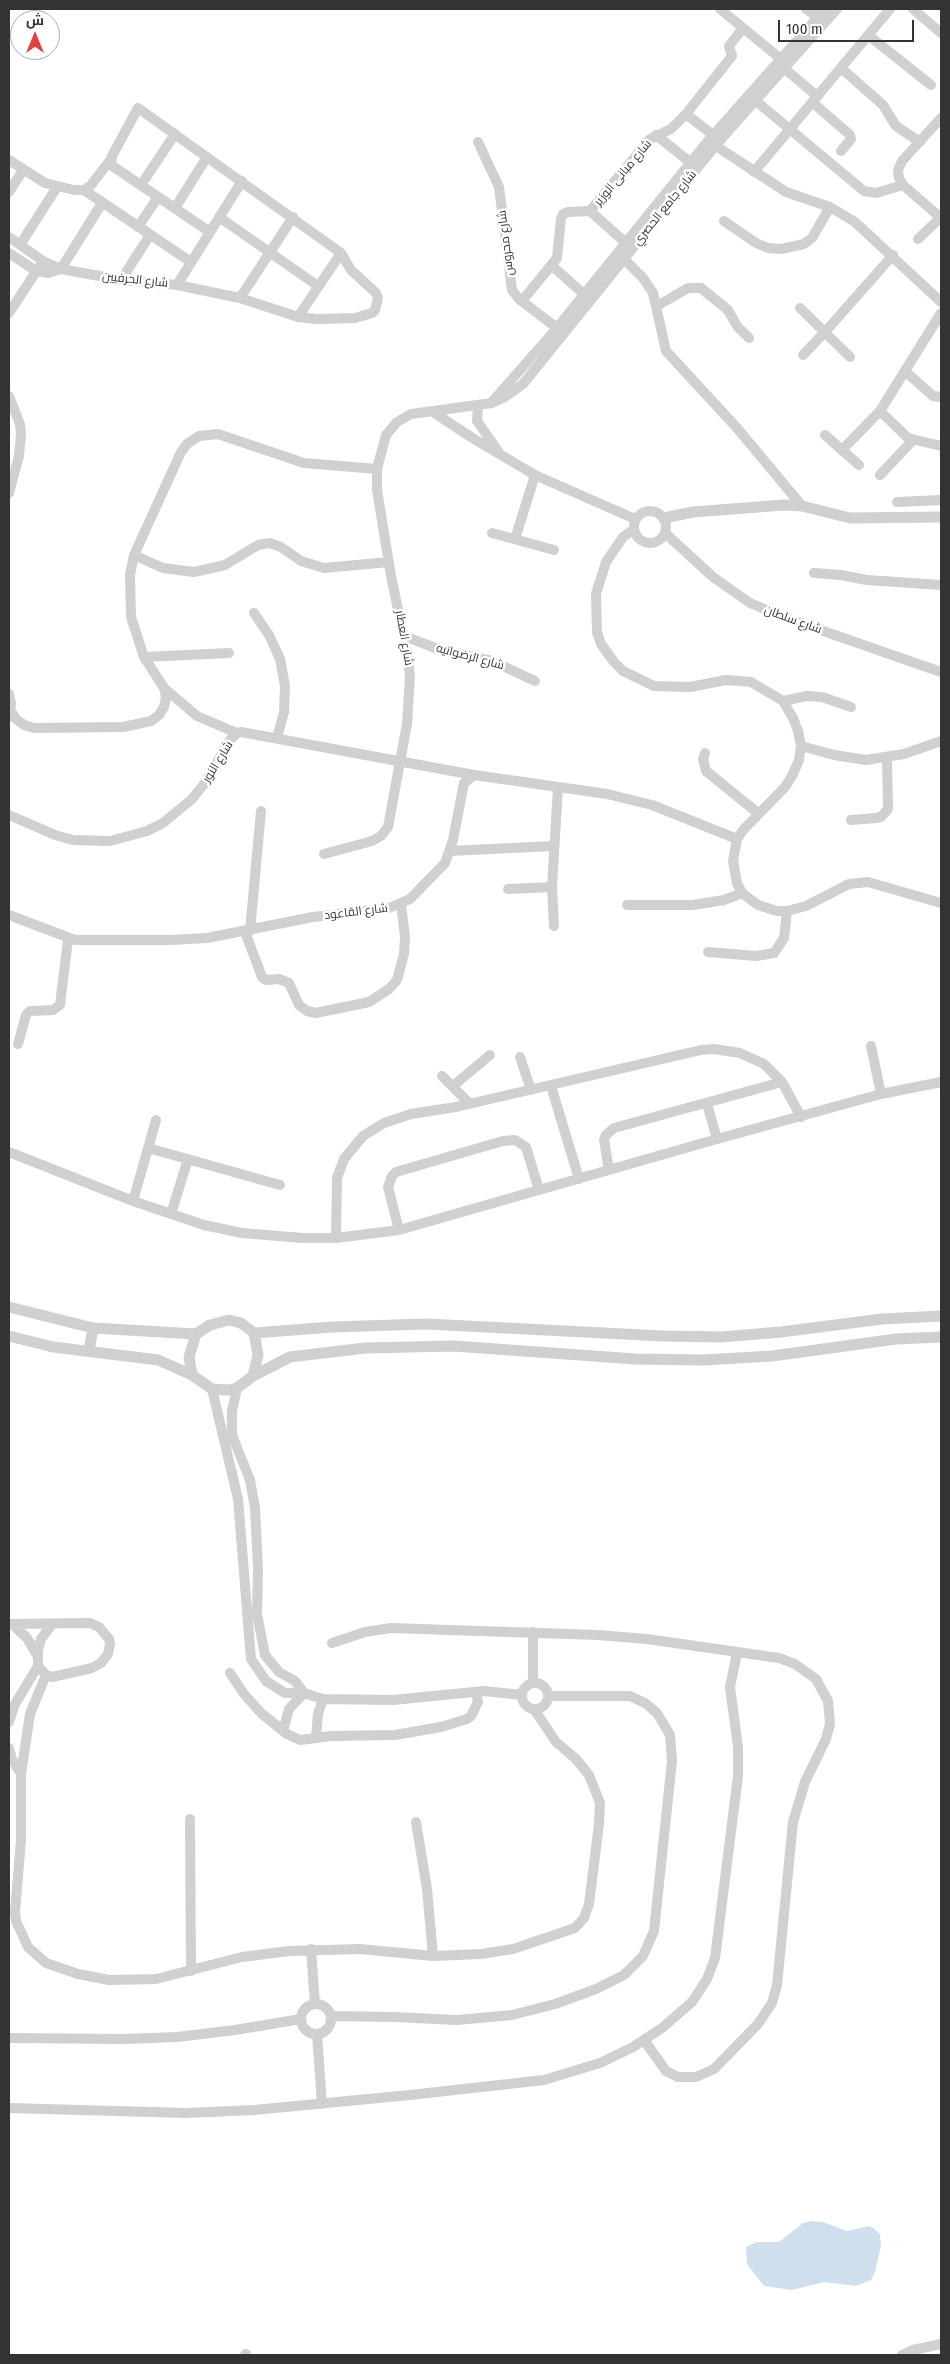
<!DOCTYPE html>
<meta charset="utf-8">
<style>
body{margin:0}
#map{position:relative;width:950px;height:2364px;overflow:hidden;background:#fff;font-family:"Fira Sans Condensed",Cairo,sans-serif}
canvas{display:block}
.frame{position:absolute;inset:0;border:10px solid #333;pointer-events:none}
.north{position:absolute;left:10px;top:10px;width:50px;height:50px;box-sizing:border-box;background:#fff;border:1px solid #adadad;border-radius:50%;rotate:0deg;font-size:14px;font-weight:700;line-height:20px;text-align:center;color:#333}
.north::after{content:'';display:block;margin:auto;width:18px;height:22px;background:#e23f3d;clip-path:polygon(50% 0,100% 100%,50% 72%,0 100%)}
.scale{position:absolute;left:778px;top:20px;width:136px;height:22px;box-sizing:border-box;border:2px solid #333;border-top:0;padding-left:6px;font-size:15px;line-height:18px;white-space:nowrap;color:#333;-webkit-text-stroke:4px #fff;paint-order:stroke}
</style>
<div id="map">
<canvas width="950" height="2364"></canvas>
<div class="frame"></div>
<div class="north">ش</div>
<div class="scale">100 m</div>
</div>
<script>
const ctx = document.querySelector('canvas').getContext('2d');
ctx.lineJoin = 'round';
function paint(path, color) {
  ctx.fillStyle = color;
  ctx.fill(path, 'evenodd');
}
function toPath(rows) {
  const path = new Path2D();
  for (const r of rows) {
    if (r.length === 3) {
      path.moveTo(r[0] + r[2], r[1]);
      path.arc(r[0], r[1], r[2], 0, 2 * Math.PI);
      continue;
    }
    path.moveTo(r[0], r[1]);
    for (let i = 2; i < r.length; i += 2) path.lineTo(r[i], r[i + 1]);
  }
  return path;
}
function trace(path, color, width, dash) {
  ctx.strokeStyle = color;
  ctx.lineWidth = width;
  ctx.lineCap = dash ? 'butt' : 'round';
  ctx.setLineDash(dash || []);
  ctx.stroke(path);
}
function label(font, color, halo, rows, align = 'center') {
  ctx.font = font + ' "Fira Sans Condensed",Cairo,sans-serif';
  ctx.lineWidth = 5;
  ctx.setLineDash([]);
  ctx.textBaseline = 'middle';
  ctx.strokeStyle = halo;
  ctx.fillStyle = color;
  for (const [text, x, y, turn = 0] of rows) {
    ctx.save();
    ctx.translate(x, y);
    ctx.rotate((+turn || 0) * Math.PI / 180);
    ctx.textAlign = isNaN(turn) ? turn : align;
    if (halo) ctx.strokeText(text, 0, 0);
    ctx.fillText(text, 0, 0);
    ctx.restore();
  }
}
const water = toPath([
 [811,2221,823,2222,847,2231,870,2226,876,2230,880,2235,881,2245,875,2272,871,2280,856,2286,824,2282,792,2290,764,2286,747,2264,746,2247,756,2242,779,2242,803,2223]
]);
const minor = toPath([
 [720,9,781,59],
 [806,9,818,17],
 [913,9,941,33],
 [868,35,931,85],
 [841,68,883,105,896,126,920,142],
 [785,69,817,96],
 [756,101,864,191,876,193,903,185],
 [812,102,850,135,851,139,841,151],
 [686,114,713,135],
 [941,118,902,161,898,170,899,178,903,185,941,218],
 [656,135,691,163],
 [478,142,499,187,512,290,519,299,557,328],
 [710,142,786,192,830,207,855,222,941,302],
 [9,160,45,183,74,190,84,190,91,185,111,159],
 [754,172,890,9],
 [141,185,175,134],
 [84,190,191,262],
 [9,192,23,170],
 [175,208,207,157],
 [590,211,650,139,671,129,686,114,732,56,729,46,743,28],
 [219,217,318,286],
 [724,221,756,243,768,248,781,249,804,244,812,238,830,207],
 [138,227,158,197],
 [9,237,43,261,61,269,121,280,177,285,242,181],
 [918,239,941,217],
 [20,245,57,187],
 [9,253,36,271,48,273,61,269],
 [620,255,643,278,653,293,666,351,737,428,802,506],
 [552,266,584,294],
 [61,269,102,203],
 [121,280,150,235],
 [177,285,240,298,298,317,317,319,355,318,372,313,375,310,378,298,376,293,351,270,341,253,138,108,112,156,111,165,210,232],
 [240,298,293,217],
 [522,301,557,258,561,219,563,214,568,212,590,211,626,243],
 [657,306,688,288,701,288,728,310,737,326,749,338],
 [800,308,850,357],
 [9,313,43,261],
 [298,317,341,253],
 [803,355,825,332,893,255],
 [906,372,933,396,941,397],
 [9,396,20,424,21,434,19,456,9,493],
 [492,402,557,328,708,141,825,9],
 [478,406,477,421,498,451],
 [880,411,908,438,941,446],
 [433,412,474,439,535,475,635,519],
 [825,435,859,465],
 [842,450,880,411,941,313],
 [880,475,912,441],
 [897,502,941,500],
 [650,527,16],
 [633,530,623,537,606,562,596,594,597,632,601,644,614,662,623,671,654,686,690,687,726,680,751,682,783,701,793,718,798,731,801,746,799,760,792,776,785,787,744,829,737,839,733,861,737,883,742,893,758,905,777,911,787,911,806,906,849,884,868,882,941,903],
 [492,533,554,550],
 [665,533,713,577,750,603,786,618,941,672],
 [515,539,535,475],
 [134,555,163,568,194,572,225,565,258,545,270,543,281,547,301,561,324,568,389,562],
 [814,573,841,575,867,580,941,585],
 [254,613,269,635,280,659,285,686,284,712,277,738],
 [404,636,438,649,492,661,535,681],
 [144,657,229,653],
 [9,694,11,703,9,717],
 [783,701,807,696,822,697,851,707],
 [11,711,16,719,24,725,34,728,123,727,151,721,159,715,164,707,166,697,164,688],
 [237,733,197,716,164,688,144,657,131,617,130,575,134,555,181,452,187,444,199,436,218,434,304,463,377,469],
 [801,746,834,755,866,760,904,754,941,741],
 [705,753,703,759,706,771,759,814],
 [9,815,55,835,73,840,110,841,147,831,163,823,192,799,204,784,230,740,237,733,241,732,474,775],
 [851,820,876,818,881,817,888,809,887,758],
 [450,851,553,846],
 [324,854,372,841,381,836,388,827,407,724,410,677,408,658,391,576,377,490,377,469,386,435,397,422,411,414,492,403,505,397,523,384,715,146,837,9],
 [508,889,552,887],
 [627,905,693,905,724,900,742,893],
 [9,915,75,940,171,940,207,938,313,917,389,908,410,899,445,863,453,840,464,783,474,775,607,794,652,805,737,839],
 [554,926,552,887,558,787],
 [250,931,261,811],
 [245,932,262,977,266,980,279,979,289,983,299,1005,307,1011,316,1013,369,1002,389,989,397,980,404,954,405,937,401,904],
 [708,952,756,956,774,953,784,938,787,911],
 [18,1044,26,1015,30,1011,53,1010,60,1005,68,939],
 [871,1046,881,1094],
 [520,1057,531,1090],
 [442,1076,470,1104],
 [453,1086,490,1055],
 [551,1086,579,1179],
 [707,1104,717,1139],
 [148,1148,280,1185],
 [9,1152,133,1201,204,1225,242,1233,303,1238,336,1238,399,1230,717,1139,881,1094,941,1082],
 [609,1170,604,1140,606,1135,614,1128,782,1082],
 [133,1201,156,1120],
 [171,1214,188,1159],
 [399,1230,388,1187,392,1176,396,1172,503,1141,515,1140,526,1147,539,1190],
 [336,1238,337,1178,344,1159,363,1136,384,1123,411,1114,456,1107,701,1050,714,1049,740,1053,764,1064,782,1082,801,1117],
 [237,1388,232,1411,232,1435,250,1480,255,1508,258,1569,257,1614,265,1655,279,1672,295,1681,304,1693],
 [212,1389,238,1499,251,1659,266,1681,285,1693,304,1693,323,1699,393,1700,484,1691,522,1695],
 [9,1624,90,1623,99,1627,109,1639,110,1644,108,1654,101,1663,92,1668,52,1677,46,1675,38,1666,38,1650,41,1639,52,1624],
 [12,1624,27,1638,37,1655],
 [533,1632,533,1682],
 [332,1643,365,1632,391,1628,598,1635,647,1639,779,1658,795,1664,816,1679,828,1701,830,1724,826,1739,805,1782,793,1822,777,1985,772,2003,758,2024,714,2069,696,2077,678,2077,666,2071,644,2040],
 [230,1673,244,1694,261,1713,287,1734,300,1740,331,1736,395,1735,441,1727,467,1719,471,1716,478,1702,476,1692],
 [46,1675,30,1714,21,1774,21,1840,15,1912,16,1921,28,1947,46,1963,78,1974,109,1980,156,1979,242,1957,289,1951,360,1949,433,1956,481,1954,513,1949,575,1928,584,1918,589,1904,599,1824,600,1803,589,1775,576,1759,556,1742,534,1709],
 [535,1696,13],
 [9,1722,15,1704,38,1666],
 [283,1731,289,1709,304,1693],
 [316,1738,318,1714,323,1699],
 [9,1748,12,1759,21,1774],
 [190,1819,191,1971],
 [416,1822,427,1889,433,1956],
 [311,1949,315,2004],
 [316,2019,15],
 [331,2016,394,2017,457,2020,512,2015,555,2004,596,1989,624,1975,643,1956,654,1931,672,1761,670,1735,657,1713,645,1703,630,1696,549,1696],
 [317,2034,322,2104],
 [9,2038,124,2039,177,2037,235,2030,301,2019],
 [9,2108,186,2113,254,2110,410,2095,544,2080,600,2063,633,2047,662,2028,692,2002,707,1979,715,1958,738,1776,738,1747,730,1687,737,1653],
 [245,2355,246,2354],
 [902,2355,913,2350,941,2344]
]);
const tertiary = toPath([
 [664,518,693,512,784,505,802,506,850,518,941,517],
 [9,1307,93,1328,196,1334],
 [254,1333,332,1327,427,1324,663,1336,721,1337,781,1332,882,1319,941,1316],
 [9,1336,53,1347,158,1360,192,1375,212,1389,228,1390,237,1388,253,1376,258,1355,254,1333,241,1323,229,1320,210,1325,196,1334,189,1357,192,1375],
 [89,1351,93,1328],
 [253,1376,290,1357,365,1348,454,1346,635,1359,703,1360,772,1356,896,1339,941,1337]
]);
const streetNames = [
 ["شارع مبانى الوزير",623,173,-50],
 ["شارع جامع الحصري",665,208,-51],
 ["شارع محروس",506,243,-97],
 ["شارع الحرفيين",135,280,6],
 ["شارع سلطان",793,620,20],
 ["شارع العطار",404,638,80],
 ["شارع الرضوانيه",470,657,15],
 ["شارع النور",218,762,-58],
 ["شارع القاعود",356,912,-7]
];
paint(water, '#d0dfed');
trace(minor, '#d0d0d0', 10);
trace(tertiary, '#d0d0d0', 11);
label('12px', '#333', '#fff', streetNames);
</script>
